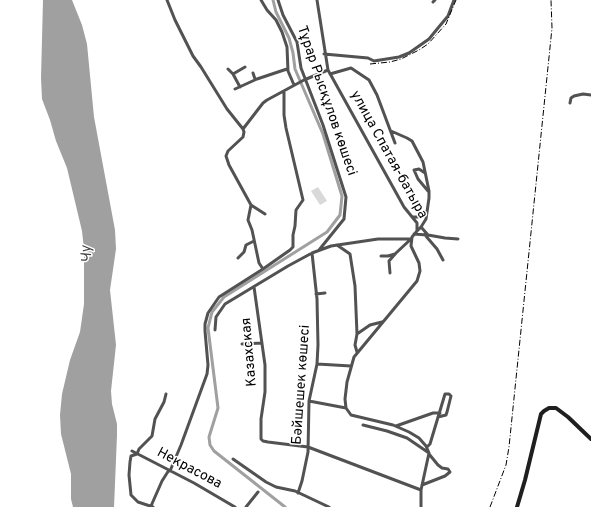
<!DOCTYPE html>
<meta charset="utf-8">
<style>
body{margin:0}
canvas{display:block;background:#fff}
</style>
<canvas width="591" height="507"></canvas>
<script>
const ctx = document.querySelector('canvas').getContext('2d');
ctx.lineJoin = 'round';
function paint(path, color) {
  ctx.fillStyle = color;
  ctx.fill(path, 'evenodd');
}
function toPath(rows) {
  const path = new Path2D();
  for (const r of rows) {
    path.moveTo(r[0], r[1]);
    for (let i = 2; i < r.length; i += 2) path.lineTo(r[i], r[i + 1]);
  }
  return path;
}
function trace(path, color, width, dash) {
  ctx.strokeStyle = color;
  ctx.lineWidth = width;
  ctx.lineCap = dash ? 'butt' : 'round';
  ctx.setLineDash(dash || []);
  ctx.stroke(path);
}
function label(font, color, halo, rows, align = 'center') {
  ctx.font = font + ' Overpass,sans-serif';
  ctx.lineWidth = 3;
  ctx.setLineDash([]);
  ctx.textBaseline = 'middle';
  ctx.strokeStyle = halo;
  ctx.fillStyle = color;
  for (const [text, x, y, turn = 0] of rows) {
    ctx.save();
    ctx.translate(x, y);
    ctx.rotate((+turn || 0) * Math.PI / 180);
    ctx.textAlign = isNaN(turn) ? turn : align;
    if (halo) ctx.strokeText(text, 0, 0);
    ctx.fillText(text, 0, 0);
    ctx.restore();
  }
}
const green = toPath([
 [318,187,327,201,320,205,311,191]
]);
const water = toPath([
 [43,0,72,0,82,25,87,44,94,117,115,230,116,249,110,290,116,345,111,391,112,404,117,424,117,435,114,507,73,507,71,499,71,474,61,434,60,415,62,394,70,360,80,332,84,304,84,249,82,231,67,168,56,141,50,120,42,99,41,78]
]);
const canal = toPath([
 [273,0,276,12,289,38,293,53,295,69,323,134,342,196,340,215,327,232,224,297,212,312,208,328,218,408,209,437,210,445,214,451,285,507]
]);
const street = toPath([
 [167,0,175,20,193,56,201,67,227,109,243,129],
 [261,0,267,10,276,20,282,32,287,47,288,71,294,85],
 [278,0,283,15,297,42,301,68,323,125,346,197,344,219,319,250],
 [317,0,328,70,404,207,417,223,417,231,412,237,411,246,419,263,420,271,417,281,354,357,347,382,345,399,346,408,351,415,393,425,409,432,419,438,426,446,429,453,421,490,421,507],
 [433,2,435,0],
 [324,54,368,58,374,61,399,57,409,53,429,39,438,28,448,16,454,0],
 [228,69,233,74],
 [253,73,255,79],
 [330,74,351,68,369,80,377,95,395,143],
 [240,87,233,74,245,67],
 [235,89,257,79,287,69],
 [570,103,571,98,574,96,583,94,591,95],
 [243,129,263,103,267,100,304,80,328,70],
 [391,131,407,138,412,141,423,162,429,191,429,198,426,219,421,227,417,231],
 [425,173,419,169,414,170,418,179,428,191],
 [251,205,265,214],
 [413,217,419,217,427,211],
 [421,227,428,235,445,238,458,239],
 [414,234,427,235],
 [425,235,437,249,443,260],
 [337,245,350,254,355,286,357,334,355,345,357,352],
 [381,256,388,256,395,254],
 [238,258,244,252,246,245,254,241],
 [263,269,290,250,293,247,293,235,295,226,296,210,303,200,286,128,284,115,284,91],
 [390,273,389,261,396,253,411,239],
 [254,287,265,365,265,392,261,419,261,439,263,441,268,442,308,447,421,490],
 [316,294,325,293],
 [215,330,216,317,225,304,288,266,312,253,331,246,378,239,411,239],
 [357,334,370,325,382,322],
 [242,344,262,343],
 [317,364,351,366],
 [309,401,346,408],
 [363,425,387,431,407,438,429,453],
 [396,426,433,413,440,413],
 [427,447,430,444,445,394,449,394,451,396,447,412,446,415,438,417],
 [132,451,194,483,235,507],
 [233,459,266,482,276,487,295,491,329,507],
 [170,471,181,445,207,374,208,365,205,331,205,324,208,313,219,297,263,269,259,263,252,230,248,220,251,205,229,165,226,156,228,151,243,137,244,132,243,129],
 [422,485,445,476,450,472,448,469,442,468,438,465,429,454],
 [298,493,302,481,308,452,309,401,317,364,318,345,317,299,312,253],
 [151,506,162,481,169,470],
 [153,507,138,502,131,495,129,475,130,462,131,456,137,454,139,449,152,436,155,419,164,402,166,394],
 [246,507,258,492]
]);
const secondary = toPath([
 [517,507,525,480,541,414,544,411,549,408,556,408,568,417,591,439]
]);
const rail = toPath([
 [370,64,390,62,401,59,419,50,428,44,446,24,456,0],
 [490,507,506,465,509,447,552,28,551,0]
]);
const streetNames = [
 ["Тұрар Рысқұлов көшесі",326,101,71],
 ["улица Спатая-батыра",388,155,61],
 ["Казахская",250,352,-95],
 ["Бәйшешек көшесі",302,385,-86],
 ["Некрасова",189,469,28]
];
const waterNames = [
 ["Чу",88,254,-95]
];
paint(green, '#d9d9d9');
paint(water, '#a0a0a0');
trace(canal, '#a0a0a0', 3);
trace(street, '#525252', 3);
trace(secondary, '#1f1f1f', 4);
trace(rail, '#000', 1, [6, 2, 1, 2]);
label('14px', '#000', '#fff', streetNames);
label('italic 15px', '#414141', '#fff', waterNames);
</script>
